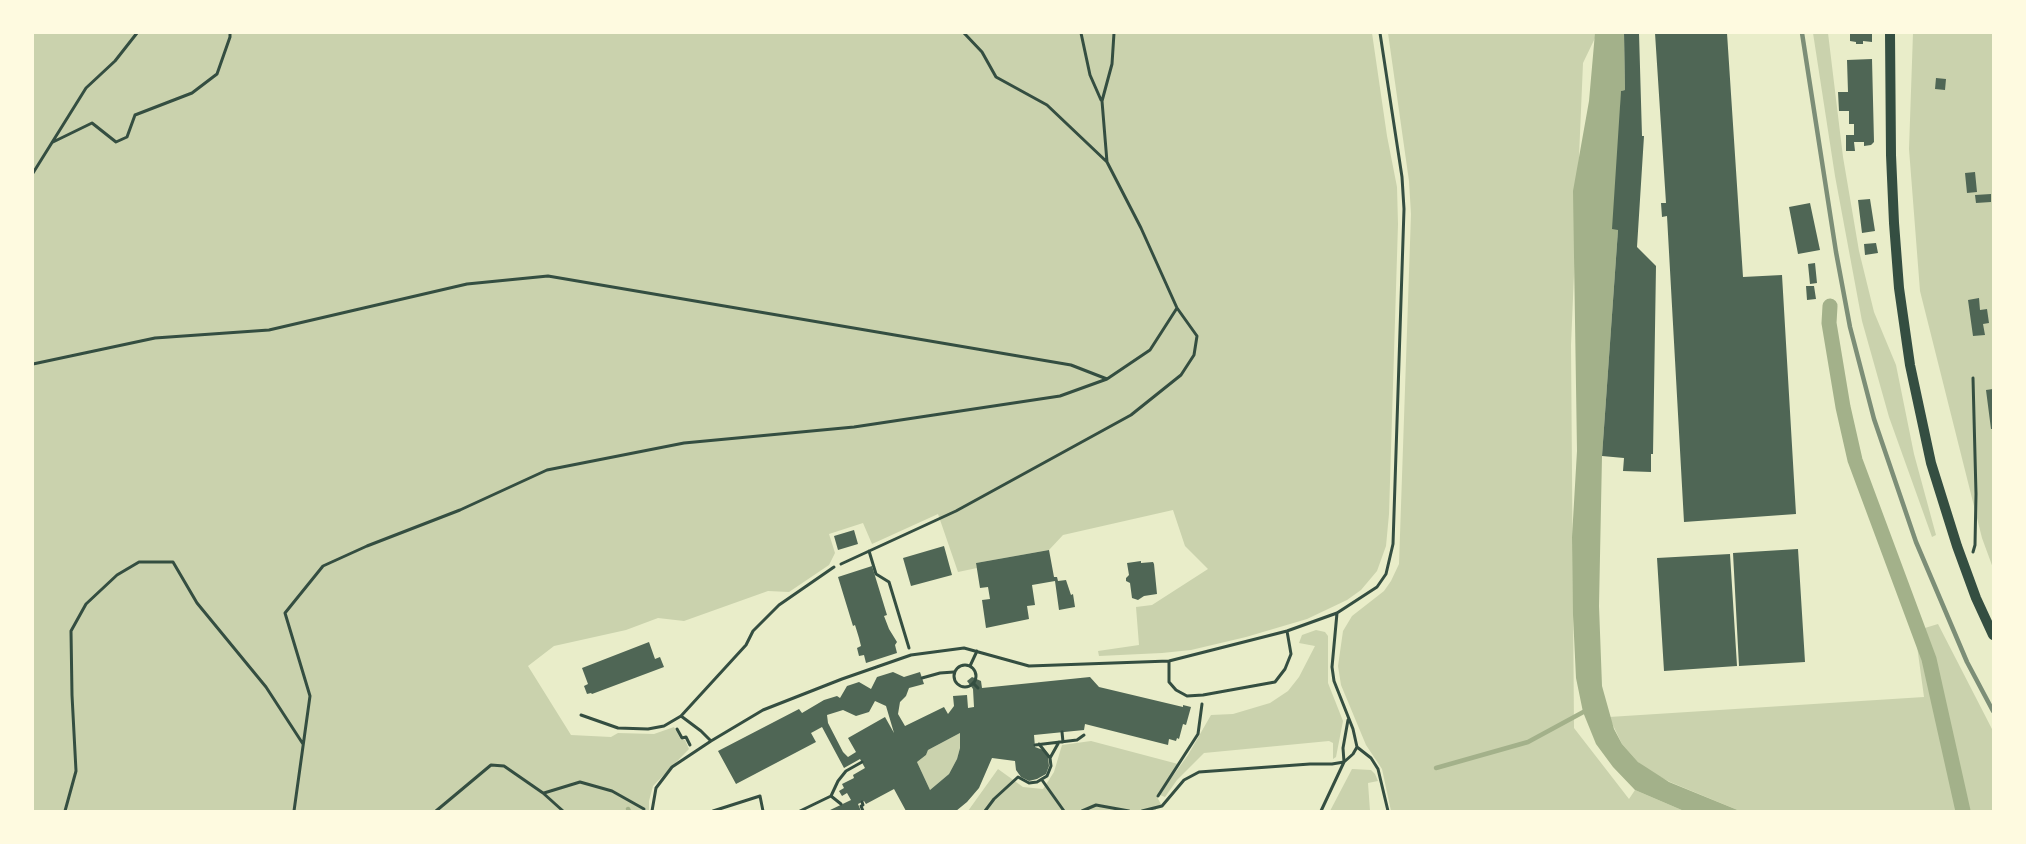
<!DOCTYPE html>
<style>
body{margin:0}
#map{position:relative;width:2026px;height:844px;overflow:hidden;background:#e9edc9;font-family:"IBM Plex Sans",sans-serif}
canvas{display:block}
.frame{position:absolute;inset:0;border:34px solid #fefae0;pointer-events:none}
</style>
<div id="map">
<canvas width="2026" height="844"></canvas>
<div class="frame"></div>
</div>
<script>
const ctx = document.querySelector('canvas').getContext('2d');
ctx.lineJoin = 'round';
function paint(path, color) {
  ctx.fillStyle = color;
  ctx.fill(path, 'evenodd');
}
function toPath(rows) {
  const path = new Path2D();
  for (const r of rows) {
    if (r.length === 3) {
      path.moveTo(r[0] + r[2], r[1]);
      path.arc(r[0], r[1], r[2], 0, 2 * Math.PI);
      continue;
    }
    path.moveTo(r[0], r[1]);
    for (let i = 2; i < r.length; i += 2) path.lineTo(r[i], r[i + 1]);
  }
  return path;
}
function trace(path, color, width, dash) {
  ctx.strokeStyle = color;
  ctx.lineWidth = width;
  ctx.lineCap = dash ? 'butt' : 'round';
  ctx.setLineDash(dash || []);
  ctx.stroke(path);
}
const green = toPath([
 [33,33,1372,33,1387,136,1397,187,1398,224,1389,514,1386,546,1377,571,1361,590,1347,600,1307,619,1246,637,1191,650,1162,653,1099,656,1098,651,1139,645,1136,607,1152,605,1208,569,1185,546,1173,510,1063,535,1049,550,976,563,977,568,958,572,938,514,872,544,863,523,829,534,835,553,829,565,789,592,768,591,684,621,658,618,626,630,554,646,528,666,571,735,611,737,618,733,654,734,674,727,681,740,685,740,689,749,653,786,649,801,649,811,33,811],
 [1388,33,1595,33,1595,38,1583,63,1571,345,1574,728,1629,799,1635,790,1684,811,1391,811,1382,769,1366,745,1341,685,1338,666,1343,631,1352,616,1384,591,1391,581,1399,564,1411,214,1409,181],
 [1813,33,1828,33,1843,157,1859,251,1874,312,1896,365,1914,454,1936,535,1932,537,1889,417,1862,321,1835,176],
 [1913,33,1993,33,1993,568,1982,538,1920,291,1909,149],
 [1938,624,1993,731,1993,811,1740,811,1670,782,1650,772,1638,762,1622,744,1609,717,1924,697,1915,631],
 [1316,630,1325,632,1328,636,1328,683,1343,721,1336,757,1333,759,1333,743,1329,741,1204,753,1177,780,1165,797,1160,795,1167,784,1188,755,1211,715,1233,714,1270,703,1288,691,1299,677,1315,646,1299,643,1302,635],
 [960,733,960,748,957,759,949,774,930,790,917,762,926,755,928,750],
 [1091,741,1178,764,1157,797,1162,806,1156,809,1156,811,968,811,998,769,1023,787,1043,789,1054,772,1062,745],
 [1352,769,1371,770,1375,774,1378,781,1368,783,1370,811,1330,811]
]);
const water = toPath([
 [1595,33,1624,33,1625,90,1621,91,1618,230,1602,456,1599,606,1602,686,1614,729,1622,744,1638,762,1669,782,1740,811,1684,811,1635,790,1613,767,1596,744,1583,712,1576,678,1573,615,1572,537,1577,451,1573,191,1589,101]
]);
const stream = toPath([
 [1436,768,1528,742,1587,710],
 [628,809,629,811]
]);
const canal = toPath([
 [1830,306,1829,323,1843,407,1855,460,1929,659,1963,811]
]);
const building = toPath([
 [1624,33,1639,33,1642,136,1644,136,1637,247,1656,266,1653,454,1651,454,1651,472,1623,471,1624,458,1602,456,1618,230,1612,229,1621,91,1625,90],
 [1655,33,1727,33,1743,277,1782,275,1796,514,1684,522,1667,216,1662,217,1661,203,1666,203],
 [1850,33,1872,33,1872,42,1863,41,1863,44,1856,44,1856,42,1850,41],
 [1872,59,1874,142,1871,145,1864,146,1864,142,1854,142,1855,151,1846,151,1846,135,1854,135,1854,124,1849,124,1849,111,1839,111,1838,92,1848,92,1847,60],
 [1936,78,1946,79,1945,90,1935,89],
 [1975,172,1977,192,1967,193,1965,173],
 [1991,194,1991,202,1976,203,1975,195],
 [1870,199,1875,231,1862,233,1858,200],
 [1810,203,1820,250,1798,254,1789,207],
 [1876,243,1878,253,1865,255,1864,244],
 [1815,263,1817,283,1810,284,1808,264],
 [1806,286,1814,286,1816,299,1807,300],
 [1979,298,1980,310,1987,309,1989,323,1983,324,1985,335,1973,336,1968,300],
 [1993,389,1993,429,1991,429,1986,390],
 [854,530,858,544,838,550,834,536],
 [944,546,952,575,911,586,903,558],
 [1798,549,1805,662,1739,666,1733,553],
 [1049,550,1054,577,1057,577,1058,581,1066,580,1071,595,1073,594,1075,607,1059,610,1055,581,1032,585,1035,605,1027,606,1029,619,986,628,982,600,990,599,988,587,980,588,976,563],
 [1730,554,1737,666,1664,671,1657,558],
 [1141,561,1141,563,1153,562,1154,564,1157,594,1144,596,1138,600,1132,598,1130,583,1126,581,1126,578,1129,575,1127,563],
 [872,566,887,615,884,616,889,629,897,642,895,645,897,653,866,663,864,655,859,656,857,648,861,646,859,638,855,625,853,626,838,577],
 [649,642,655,659,660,657,664,667,592,694,591,693,587,694,584,686,588,684,582,668],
 [893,672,904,677,920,672,924,684,909,688,906,696,900,702,898,714,905,726,944,707,948,714,954,706,953,696,967,695,968,708,974,707,973,689,967,681,972,677,981,681,982,688,1090,677,1099,687,1183,707,1183,705,1191,707,1186,725,1183,724,1179,739,1177,738,1176,741,1169,739,1168,745,1085,724,1084,730,1034,735,1035,747,1043,750,1048,757,1049,766,1046,774,1037,779,1029,781,1021,777,1016,770,1015,761,992,758,979,788,967,802,956,811,906,811,894,789,866,804,864,801,858,804,861,811,828,811,851,800,847,793,842,796,839,791,844,788,842,784,854,778,853,775,865,768,860,759,844,768,822,727,811,733,816,742,736,784,718,751,799,709,802,713,824,700,837,696,840,698,847,686,859,682,871,689,877,677],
 [875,701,886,706,894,733,885,717,848,738,856,752,848,757,843,752,828,723,827,715,843,710,856,716,869,712],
 [960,733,960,748,957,759,949,774,930,790,917,762,926,755,928,750]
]);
const path = toPath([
 [1081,33,1090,75,1101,100],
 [53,142,92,123,116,142,127,137,135,115,192,93,217,74,230,37,230,33],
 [1107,162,1102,101,1112,64,1114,33],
 [33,173,86,88,115,61,137,33],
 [33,364,155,338,269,330,467,284,548,276,1071,365,1107,379],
 [869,551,876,574,889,582,909,648],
 [1973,552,1975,545,1976,494,1973,378],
 [841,564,956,511,1131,415,1181,375,1194,355,1197,336,1177,308,1141,228,1107,162,1047,105,996,77,982,52,964,33],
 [922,678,940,673,954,672],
 [973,683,978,688],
 [677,729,682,738,686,737,690,745],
 [1062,732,1063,742],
 [1035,745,1077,740,1084,735],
 [1050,758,1059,742],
 [1042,780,1064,811],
 [544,793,580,782,612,791,644,809],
 [1158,796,1198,734,1202,704],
 [862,802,863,805,861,806,863,811],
 [841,804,831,796,838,781,846,771,862,762],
 [65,811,76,771,72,695,71,631,86,604,117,575,139,562,173,562,197,603,266,687,303,744],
 [294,811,310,696,285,613,323,566,367,546,460,510,547,470,684,443,854,427,1060,396,1107,379,1150,350,1177,308],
 [436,811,491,765,504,766,543,793,563,811],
 [713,811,760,796,763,811],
 [800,811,831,796],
 [985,811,994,799,1018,777,1029,783,1037,782,1047,776,1051,766,1050,758,1039,744]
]);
const service = toPath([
 [834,567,779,605,753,631,746,645,681,716,701,731,711,741,763,710,842,679,911,655,964,648,1029,666,1169,661,1287,631,1337,613,1377,587,1386,574,1393,544,1404,209,1402,177,1380,33],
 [1337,613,1332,667,1334,681,1353,729,1357,747,1371,758,1378,769,1388,811],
 [1169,661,1169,682,1176,690,1187,696,1203,695,1275,682,1285,669,1291,654,1287,631],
 [965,676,11],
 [970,666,977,651],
 [581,715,618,728,648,729,664,726,681,716],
 [652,811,656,788,672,767,711,741],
 [1082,811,1096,805,1129,811],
 [1142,811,1162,806,1184,780,1199,772,1310,764,1332,764,1344,762,1353,754,1357,747],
 [1321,811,1344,762,1343,748,1348,720]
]);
const primary = toPath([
 [1890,33,1891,155,1894,223,1899,288,1910,365,1931,463,1957,546,1976,598,1993,635]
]);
const rail = toPath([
 [1802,33,1836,252,1850,327,1874,419,1916,542,1967,662,1993,711]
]);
paint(green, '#cad2ad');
paint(water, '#a3b18a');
trace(stream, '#a3b18a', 4.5);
trace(canal, '#a3b18a', 15);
paint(building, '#4f6655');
trace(path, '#344e41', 3);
trace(service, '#344e41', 3);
trace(primary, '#344e41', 10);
trace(rail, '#7c8e77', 4.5);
</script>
